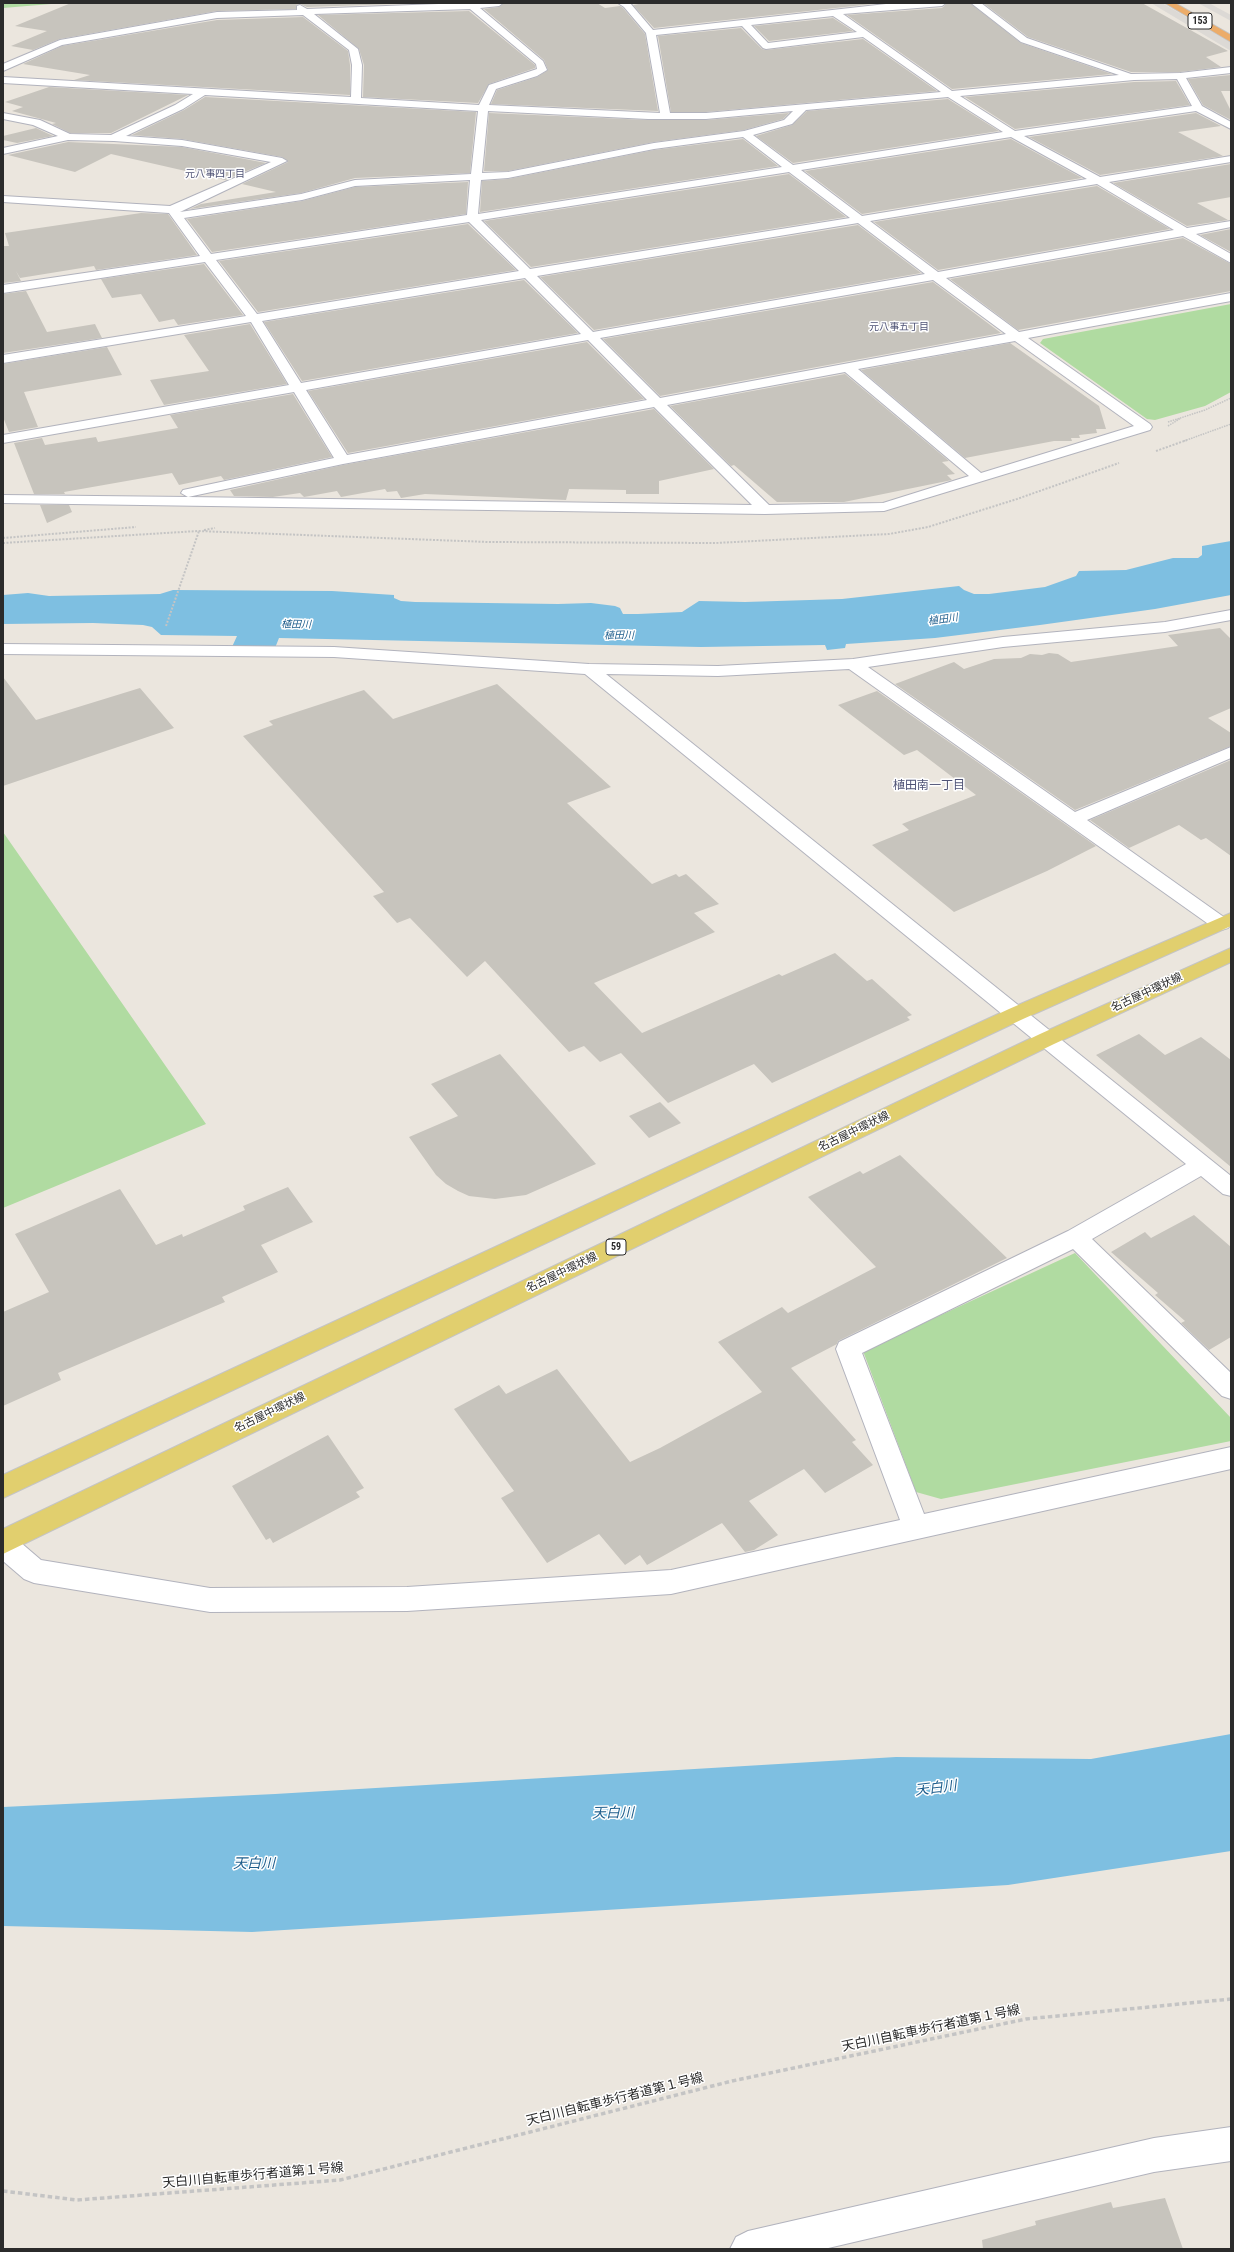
<!DOCTYPE html>
<meta charset="utf-8">
<style>
body{margin:0}
#map{position:relative;width:1234px;height:2252px;overflow:hidden;background:#ebe6de;font-family:"Roboto Condensed",sans-serif}
canvas{display:block}
.frame{position:absolute;inset:0;border:4px solid #2b2b2b;pointer-events:none}
</style>
<div id="map">
<canvas width="1234" height="2252"></canvas>
<div class="frame"></div>
</div>
<script>
const ctx = document.querySelector('canvas').getContext('2d');
ctx.lineJoin = 'round';
function paint(path, color) {
  ctx.fillStyle = color;
  ctx.fill(path, 'evenodd');
}
function toPath(rows) {
  const path = new Path2D();
  for (const r of rows) {
    path.moveTo(r[0], r[1]);
    for (let i = 2; i < r.length; i += 2) path.lineTo(r[i], r[i + 1]);
  }
  return path;
}
function trace(path, color, width, dash) {
  ctx.strokeStyle = color;
  ctx.lineWidth = width;
  ctx.lineCap = dash ? 'butt' : 'round';
  ctx.setLineDash(dash || []);
  ctx.stroke(path);
}
function label(font, color, halo, rows, align = 'center') {
  ctx.font = font + ' "Roboto Condensed","Noto Sans JP",sans-serif';
  ctx.lineWidth = 3;
  ctx.setLineDash([]);
  ctx.textBaseline = 'middle';
  ctx.strokeStyle = halo;
  ctx.fillStyle = color;
  for (const [text, x, y, turn = 0] of rows) {
    ctx.save();
    ctx.translate(x, y);
    ctx.rotate((+turn || 0) * Math.PI / 180);
    ctx.textAlign = isNaN(turn) ? turn : align;
    if (halo) ctx.strokeText(text, 0, 0);
    ctx.fillText(text, 0, 0);
    ctx.restore();
  }
}
const green = toPath([
 [3,3,63,3,3,8],
 [1231,304,1231,392,1205,406,1155,420,1147,419,1040,343,1043,339],
 [3,832,206,1124,3,1208],
 [1075,1253,1231,1418,1231,1441,941,1499,916,1492,863,1351]
]);
const plaza = toPath([
 [1151,3,1162,3,1231,43,1231,51],
 [1198,3,1209,3,1218,8,1231,15,1231,21]
]);
const water = toPath([
 [1231,541,1231,595,1155,609,1040,625,935,638,846,644,845,648,827,650,825,645,701,647,279,638,275,648,232,647,237,636,161,635,152,627,143,625,93,623,3,624,3,595,28,593,49,596,160,594,173,590,332,591,394,595,394,598,401,601,415,602,558,604,591,603,615,606,620,608,623,614,638,614,682,612,699,601,745,602,842,599,959,586,964,590,974,594,989,594,1045,587,1076,576,1079,571,1126,570,1173,558,1198,558,1202,555,1202,546],
 [1231,1734,1231,1851,1008,1885,252,1932,3,1926,3,1807,275,1794,896,1757,1091,1759]
]);
const building = toPath([
 [71,3,425,3,307,7,300,4,296,5,296,9,217,11,60,39,33,50,11,46,47,31,15,26],
 [504,3,597,3,605,8,620,6,623,8,645,34,658,111,491,104,497,90,537,77,548,70,544,60,484,9,499,7],
 [644,3,881,3,654,28,633,5],
 [947,3,970,3,1021,43,1112,74,952,89,847,15,942,8],
 [983,3,1142,3,1228,51,1206,57,1221,67,1180,72,1131,72,1028,37],
 [469,11,535,65,535,68,489,84,478,103,363,97,364,65,359,49,318,15],
 [303,17,348,51,350,65,350,95,74,80,90,75,23,64,62,46,217,20],
 [833,18,853,31,769,41,754,26],
 [741,28,762,49,766,50,863,39,937,91,706,112,671,112,658,36],
 [1231,75,1231,91,1221,91,1231,111,1231,120,1203,105,1188,79],
 [1176,81,1190,105,1015,129,965,97,1134,82],
 [49,87,188,95,111,133,70,133,52,124,56,123,12,111,23,107,5,102],
 [205,97,476,112,470,173,355,178,301,193,190,209,201,204,276,192,242,184,288,162,282,157,182,139,132,135,184,110],
 [948,99,999,131,793,163,756,136,792,125,807,111],
 [489,113,648,120,706,120,789,113,783,119,744,130,654,142,508,171,484,171],
 [1196,113,1221,126,1178,132,1223,156,1100,175,1029,137],
 [36,128,53,136,17,143,3,140,3,136],
 [743,139,778,166,480,212,482,181,508,179,654,150],
 [1011,139,1082,178,862,214,805,171],
 [68,142,182,147,266,163,225,180,111,154,75,172,8,155],
 [1231,164,1231,197,1197,203,1228,220,1187,226,1113,183],
 [789,174,846,217,531,267,484,221],
 [468,182,466,214,212,252,187,219,302,201,355,187],
 [1097,186,1170,229,938,270,874,222],
 [141,213,168,214,197,255,96,270,94,266,20,278,16,271,21,281,3,283,3,246,9,246,5,233],
 [468,224,516,270,258,312,219,261],
 [858,225,921,273,594,330,540,277],
 [1231,229,1231,252,1200,235],
 [1183,238,1231,264,1231,291,1018,330,950,279],
 [204,264,243,315,178,325,174,319,159,322,141,294,112,298,101,279],
 [524,280,578,333,302,381,264,322],
 [933,282,1001,333,660,396,603,339],
 [26,291,47,332,95,324,102,338,3,353,3,294],
 [250,324,287,384,164,405,150,380,209,371,184,335],
 [587,342,644,399,348,453,308,391],
 [1010,343,1099,406,1106,429,1096,429,1097,433,1079,435,1080,438,1071,438,1072,441,1054,441,965,458,861,370],
 [107,347,122,375,24,392,38,427,9,432,3,417,3,364],
 [845,374,949,461,942,462,955,474,947,475,952,480,844,502,777,502,734,465,731,466,670,406],
 [293,394,332,457,224,480,221,476,179,485,172,473,64,492,65,494,34,494,14,443,42,438,45,445,96,437,98,442,178,428,170,415],
 [654,409,714,469,659,481,659,494,626,494,626,490,569,489,566,500,425,494,401,498,397,491,387,492,385,489,341,497,337,491,304,497,300,493,273,497,234,496,230,490,343,465],
 [40,505,69,505,72,512,47,523],
 [1220,628,1231,639,1231,708,1208,718,1231,733,1231,746,1075,810,895,684,954,662,964,669,994,659,1021,658,1030,654,1042,655,1049,653,1058,654,1071,662,1178,646,1168,635],
 [3,677,36,720,140,688,174,728,3,786],
 [497,684,611,787,567,803,652,884,676,874,679,877,686,874,719,904,694,913,715,932,594,983,642,1033,779,974,782,976,835,953,867,981,872,979,912,1015,907,1017,910,1020,772,1083,754,1064,668,1103,621,1053,600,1062,584,1046,569,1052,485,961,467,977,410,918,397,923,373,896,384,892,243,736,273,725,269,721,364,690,393,719],
 [877,691,1096,846,1047,871,954,912,872,845,909,830,902,824,976,795,917,750,904,755,838,705],
 [1231,760,1231,856,1206,838,1201,840,1179,825,1129,848,1090,820],
 [1139,1034,1165,1055,1201,1037,1231,1060,1231,1167,1096,1055],
 [500,1054,583,1149,596,1164,526,1195,495,1199,469,1196,458,1191,446,1184,436,1175,409,1137,458,1116,431,1084],
 [660,1102,681,1123,649,1138,629,1116],
 [900,1155,1007,1258,838,1341,837,1344,791,1368,856,1440,852,1442,873,1465,825,1493,804,1469,749,1501,778,1535,754,1550,745,1552,722,1523,647,1565,640,1555,625,1565,599,1534,547,1563,501,1498,514,1491,454,1409,499,1385,506,1394,557,1369,630,1462,660,1448,762,1392,718,1342,782,1307,788,1313,876,1267,808,1197,860,1171,863,1174],
 [288,1187,313,1222,261,1245,278,1272,222,1297,225,1302,58,1373,61,1380,3,1406,3,1312,49,1292,15,1234,120,1189,156,1245,182,1234,183,1237,245,1210,243,1206],
 [1194,1215,1231,1247,1231,1337,1209,1350,1181,1323,1185,1321,1155,1295,1158,1293,1111,1252,1145,1232,1151,1238],
 [328,1435,364,1488,356,1492,360,1497,273,1543,270,1538,266,1540,232,1486],
 [1165,2198,1183,2249,983,2249,982,2240,1036,2225,1035,2221,1111,2202,1113,2208]
]);
const pathFar2 = toPath([
 [1168,422,1205,410,1231,398],
 [1168,426,1181,418],
 [1184,441,1231,424]
]);
const pathFar1 = toPath([
 [1156,451,1187,440],
 [204,530,215,528],
 [3,538,136,527],
 [3,543,198,531,488,542,716,543,889,534,928,527,1017,499,1119,463],
 [166,626,199,531]
]);
const path = toPath([
 [3,2191,77,2200,340,2180,732,2081,1026,2019,1231,1999]
]);
const minor = toPath([
 [465,3,503,3,499,6,480,8,543,61,547,70,537,76,496,89,489,105,660,113,646,33,624,7,618,3,630,3,653,30,886,4,946,3,942,6,843,14,952,91,1119,75,1021,42,971,3,981,3,1027,38,1131,74,1180,73,1231,67,1231,73,1186,78,1202,106,1231,122,1231,129,1196,111,1024,136,1100,177,1231,156,1231,162,1109,182,1187,228,1231,221,1231,227,1196,234,1231,254,1231,263,1183,236,946,278,1019,332,1231,293,1231,301,1028,338,1150,424,1152,427,1150,430,884,511,765,514,3,503,3,495,188,497,181,493,183,490,334,458,294,392,3,443,3,435,289,385,251,322,3,363,3,355,246,316,205,262,3,293,3,285,200,256,169,213,3,202,3,196,170,206,271,162,182,146,114,141,68,140,3,154,3,148,58,136,33,125,3,119,3,113,40,120,70,134,111,135,175,105,193,94,3,83,3,77,351,97,352,65,349,50,303,15,217,18,62,45,3,71,3,64,60,40,217,12,297,10,297,6,300,5,307,9,465,3],
 [470,9,536,64,537,69,489,85,479,105,361,98,362,65,358,49,314,14,470,9],
 [833,16,857,32,768,43,751,25,833,16],
 [742,26,763,48,766,49,863,37,941,92,706,113,670,113,656,35,742,26],
 [1177,79,1192,106,1015,131,960,96,1134,80,1177,79],
 [205,95,478,111,471,174,355,180,301,194,180,212,287,161,282,158,182,140,126,136,183,109,205,95],
 [948,97,1003,132,793,165,753,135,792,124,806,110,948,97],
 [488,111,648,119,706,119,793,111,784,120,744,131,654,143,508,172,482,173,488,111],
 [743,137,782,167,478,214,481,180,508,178,654,149,743,137],
 [1011,137,1087,179,862,216,801,170,1011,137],
 [789,172,850,218,530,269,481,220,789,172],
 [470,180,467,215,211,254,184,218,302,200,355,186,470,180],
 [1097,184,1174,230,938,272,870,221,1097,184],
 [469,222,519,271,257,314,216,260,469,222],
 [858,223,925,274,593,332,537,276,858,223],
 [525,278,581,334,301,383,262,321,525,278],
 [933,280,1006,334,660,398,600,338,933,280],
 [588,340,647,400,347,455,306,390,588,340],
 [1015,341,1134,426,981,473,858,369,1015,341],
 [845,372,969,476,883,503,769,505,667,405,845,372],
 [654,407,752,505,188,497,343,464,654,407],
 [1231,610,1231,620,1165,632,1003,647,868,667,1075,812,1231,747,1231,758,1087,820,1228,920,1231,924,1228,928,1221,930,1214,928,849,669,718,676,606,674,1231,1176,1231,1196,1223,1194,1201,1176,1092,1239,1231,1373,1231,1399,1222,1396,1073,1249,862,1353,924,1514,1231,1447,1231,1469,671,1594,407,1611,210,1612,34,1583,24,1579,3,1561,3,1532,13,1536,41,1560,210,1588,407,1587,671,1570,900,1520,836,1349,839,1342,1068,1231,1186,1164,585,674,334,657,3,654,3,644,334,647,589,664,718,666,853,659,1003,637,1165,622,1231,610],
 [1231,2127,1231,2161,1154,2172,824,2249,730,2249,736,2237,748,2231,1154,2138,1231,2127]
]);
const major = toPath([
 [1231,913,1231,926,1023,1019,3,1498,3,1475,1009,1009,1231,913],
 [1231,948,1231,962,1054,1044,3,1554,3,1529,1040,1034,1231,948]
]);
const highway = toPath([
 [1165,3,1175,3,1231,35,1231,42,1165,3]
]);
const shields = [
 [1200,21,24],
 [616,1247,20]
];
const shieldNames = [
 ["153",1200,21],
 ["59",616,1247]
];
const farNeighbourhoodnames = [
 ["元八事四丁目",215,174],
 ["元八事五丁目",899,327]
];
const farWaternames = [
 ["植田川",943,620,-8],
 ["植田川",296,625,1],
 ["植田川",619,636,-1]
];
const streetNames = [
 ["名古屋中環状線",1147,993,-25],
 ["名古屋中環状線",854,1132,-26],
 ["名古屋中環状線",562,1273,-26],
 ["名古屋中環状線",270,1413,-26]
];
const neighbourhoodNames = [
 ["植田南一丁目",929,786]
];
const nearStreetnames = [
 ["天白川自転車歩行者道第１号線",931,2029,-12],
 ["天白川自転車歩行者道第１号線",615,2100,-14],
 ["天白川自転車歩行者道第１号線",253,2176,-5]
];
const nearWaternames = [
 ["天白川",936,1789,-7],
 ["天白川",613,1814,-1],
 ["天白川",254,1864]
];
paint(green, '#b0dba1');
paint(plaza, '#dcd9d5');
paint(water, '#7ebfe1');
paint(building, '#c7c4bd');
trace(minor, '#b2b3bd', 2);
trace(major, '#c4c4c4', 2);
trace(highway, '#c4c4c4', 2);
trace(pathFar2, '#c4c4c4', 1.5, [1.5, 1]);
trace(pathFar1, '#c4c4c4', 2, [2, 1.5]);
trace(path, '#c4c4c4', 3.5, [4.5, 3]);
paint(minor, '#fff');
paint(major, '#e1cf6e');
paint(highway, '#ecac69');
for (const [x, y, w] of shields) {
  const box = new Path2D();
  box.roundRect(x - w / 2, y - 8, w, 16, 3);
  ctx.fillStyle = '#fff';
  ctx.fill(box);
  trace(box, '#2b2b2b', 1);
}
label('bold 10px', '#2b2b2b', null, shieldNames);
label('10px', '#505476', '#fff', farNeighbourhoodnames);
label('italic 10px', '#1d5d8c', '#fff', farWaternames);
label('11px', '#2b2b2b', '#fff', streetNames);
label('12px', '#505476', '#fff', neighbourhoodNames);
label('13px', '#2b2b2b', '#fff', nearStreetnames);
label('italic 14px', '#1d5d8c', '#fff', nearWaternames);
</script>
